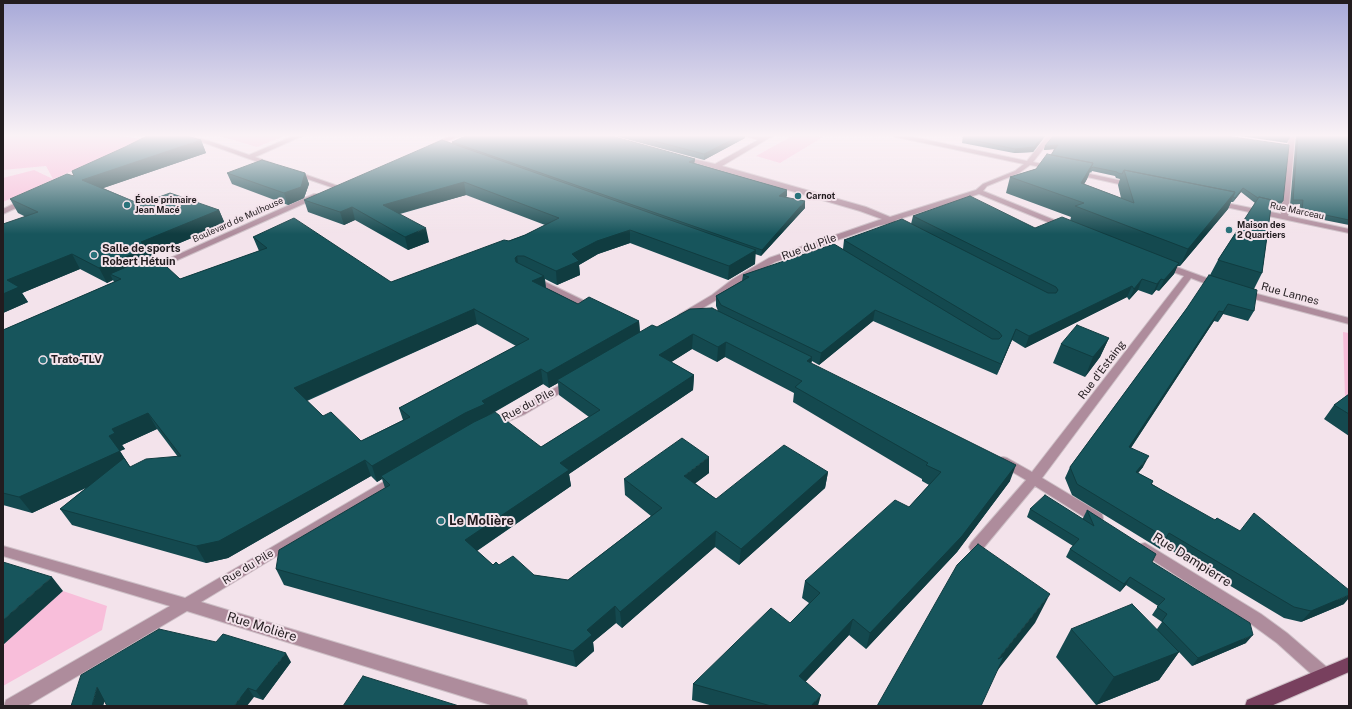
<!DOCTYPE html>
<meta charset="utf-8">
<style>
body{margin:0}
#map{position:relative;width:1352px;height:709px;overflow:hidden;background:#f3e3eb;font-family:"Public Sans",sans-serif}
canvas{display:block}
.frame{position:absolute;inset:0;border:4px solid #221c1f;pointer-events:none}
</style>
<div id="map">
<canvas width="1352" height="709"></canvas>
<div class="frame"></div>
</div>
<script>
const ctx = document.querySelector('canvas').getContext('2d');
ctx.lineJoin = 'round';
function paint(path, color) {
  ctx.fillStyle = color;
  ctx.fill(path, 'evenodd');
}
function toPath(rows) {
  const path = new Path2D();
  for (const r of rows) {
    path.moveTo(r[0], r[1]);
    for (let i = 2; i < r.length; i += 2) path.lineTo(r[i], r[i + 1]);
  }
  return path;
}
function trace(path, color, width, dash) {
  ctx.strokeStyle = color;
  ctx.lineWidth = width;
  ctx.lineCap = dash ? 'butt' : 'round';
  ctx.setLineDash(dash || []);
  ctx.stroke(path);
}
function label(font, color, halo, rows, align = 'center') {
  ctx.font = font + ' "Public Sans",sans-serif';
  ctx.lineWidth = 4;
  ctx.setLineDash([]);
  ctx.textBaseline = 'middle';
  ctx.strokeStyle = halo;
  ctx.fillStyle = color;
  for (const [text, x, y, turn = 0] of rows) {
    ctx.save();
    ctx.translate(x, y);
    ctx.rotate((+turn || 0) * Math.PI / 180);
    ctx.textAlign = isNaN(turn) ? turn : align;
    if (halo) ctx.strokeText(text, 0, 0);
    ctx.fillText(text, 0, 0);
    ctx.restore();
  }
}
const green = toPath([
 [3,135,109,135,143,139,3,202,3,178,34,170,53,179,46,166,3,170],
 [216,135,286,135,257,147],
 [794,135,813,135,823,137,780,163,756,156],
 [1343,332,1349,333,1349,399,1345,397],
 [63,591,107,606,102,630,3,686,3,645]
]);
const minor = toPath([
 [172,135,182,135,209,141,249,155,296,135,304,135,255,157,274,164,274,166,272,167,205,143,172,135],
 [453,135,461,135,434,147,429,146,453,135],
 [743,135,753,135,763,137,767,135,774,135,722,166,866,207,890,217,976,190,983,184,1015,171,1024,164,896,137,893,135,903,135,1027,161,1048,135,1054,135,1033,162,1054,167,1054,169,1030,165,1019,173,987,186,983,191,1069,226,1065,228,1062,228,979,194,896,220,895,222,877,226,775,262,739,283,718,299,686,318,680,318,678,316,680,314,712,295,733,279,769,258,882,219,860,211,678,158,681,156,715,164,758,140,743,135],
 [1289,135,1295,135,1288,216,1349,229,1349,233,1216,205,1212,203,1216,201,1281,214,1289,135],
 [295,171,338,186,340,187,334,188,293,174,293,172,295,171],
 [1076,171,1132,183,1135,185,1132,187,1074,174,1074,172,1076,171],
 [314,194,317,194,321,196,155,270,149,270,148,268,314,194],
 [22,200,28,200,29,202,3,214,3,209,22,200],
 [1163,262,1220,283,1221,285,1217,288,1191,278,1042,478,1102,514,1103,518,1102,522,1097,523,1092,522,1035,486,981,551,976,552,971,551,969,547,971,543,1026,480,999,464,997,461,999,458,1003,457,1007,458,1032,472,1184,276,1160,267,1159,265,1163,262],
 [535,277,595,306,597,308,592,311,589,310,532,282,531,280,535,277],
 [1242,290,1349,318,1349,324,1239,295,1238,293,1239,291,1242,290],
 [570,380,575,383,574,385,525,414,492,428,488,427,486,424,488,421,517,408,570,380],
 [395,475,399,476,401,479,399,482,201,602,520,698,526,700,528,706,494,706,187,611,27,706,4,706,6,700,170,606,3,556,3,546,185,598,395,475],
 [1145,543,1261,614,1287,633,1330,670,1332,675,1330,680,1324,682,1318,680,1277,643,1251,624,1140,552,1138,548,1140,544,1145,543]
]);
const major = toPath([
 [1349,657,1349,672,1271,706,1245,706,1247,700,1349,657]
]);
const wall = toPath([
 [611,135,745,135,745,138,704,160],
 [963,135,1046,135,1033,152,1014,153,962,143],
 [1219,135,1283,201,1280,206,1271,207,1262,273,1254,289,1254,311,1248,321,1223,314,1218,322,1214,321,1131,448,1143,467,1138,473,1153,481,1152,484,1344,604,1301,622,1284,618,1162,545,1160,549,1072,495,1065,478,1070,467,1187,308,1210,275,1218,260,1255,203,1241,192,1233,202,1231,202,1228,209,1180,266,1177,266,1174,274,1159,291,1156,290,1152,295,1138,290,1129,300,1127,297,1025,348,1012,340,997,375,873,321,819,365,812,361,811,364,1010,481,957,552,866,649,849,635,805,682,818,706,713,706,692,700,693,684,790,623,809,603,802,598,805,581,909,507,929,485,922,481,922,479,793,402,794,393,725,357,717,362,692,349,671,362,694,375,693,390,569,474,571,486,477,551,493,565,499,565,534,575,568,580,651,516,625,495,624,479,709,473,695,483,716,499,828,472,825,488,739,565,715,547,622,628,616,623,593,642,594,651,576,667,284,585,276,569,385,488,382,479,377,482,371,476,228,558,206,563,72,525,60,509,86,488,32,513,3,505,3,330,114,282,113,280,107,283,80,269,22,293,28,302,3,313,3,224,26,217,18,213,10,199,201,140,206,153,103,188,140,204,219,210,225,224,151,255,180,279,259,251,253,237,391,282,525,235,545,225,466,195,400,214,429,242,408,250,355,220,344,225,308,212,304,200,452,144,452,142,695,159,694,163,787,190,787,196,786,197,805,208,761,256,755,254,755,264,728,280,630,243,598,254,579,265,580,275,557,285,545,279,546,288,578,304,639,321,640,332,718,311,716,306,716,296,742,281,743,275,843,249,844,240,911,224,913,216,1035,228,1070,221,1071,217,1006,193,1010,177,1036,169,1051,155,1054,149,1044,150,1045,146],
 [1092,171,1115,176,1116,178,1120,179,1118,185,1121,198,1084,184,1087,179,1090,172,1091,173],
 [477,324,516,346,399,408,403,420,361,441,323,416,307,401],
 [558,383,559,395,589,417,541,447,488,416,543,384,549,388],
 [157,429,178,457,130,467,120,451,125,449,122,445],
 [1233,135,1289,135,1289,139,1287,143],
 [1296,135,1349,135,1349,225,1299,215,1300,204,1290,205],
 [227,173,305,173,309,184,304,198,288,205,232,184],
 [1109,338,1100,357,1085,377,1053,363,1061,344],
 [1349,394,1349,436,1324,419,1334,405],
 [1030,509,1083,519,1083,518,1087,510,1152,562,1246,643,1192,666,1179,652,1159,680,1096,705,1056,657,1071,629,1157,629,1162,622,1152,615,1158,606,1126,585,1120,592,1066,557,1070,549,1073,546,1027,517],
 [291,662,263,700,254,697,104,701,103,706,71,706]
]);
const shadedWall = toPath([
 [741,135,745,135,745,138,704,160,704,154],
 [1044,135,1046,135,1033,152,1014,153,1015,149],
 [201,140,206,153,89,193,82,180],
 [1058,145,1056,149,1044,150,1045,146],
 [695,159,694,165,689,162],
 [1093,163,1087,179,1076,199,1081,183],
 [305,173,309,184,304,198,288,205,284,193],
 [464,182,466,195,386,217,383,205],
 [1243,188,1241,192,1233,202,1235,198],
 [787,190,787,196,779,202,779,196],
 [1235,192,1228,209,1180,266,1188,249],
 [805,201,805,208,761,256,762,250],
 [352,207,355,220,344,225,340,212],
 [219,210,225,224,151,255,154,262,110,274,113,280,107,283,99,268,141,242],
 [426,228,429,242,408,250,405,237],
 [630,230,630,243,598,254,579,265,580,275,557,285,556,271,572,254,597,241],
 [756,250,755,264,728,280,729,266],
 [72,254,80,269,22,293,28,302,3,313,3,294,7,280],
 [517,256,519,270,515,258],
 [1179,263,1174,274,1159,291,1164,280],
 [544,276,546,290,532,281],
 [1142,279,1138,290,1129,300,1134,289],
 [1161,279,1156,290,1152,295,1157,284],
 [1132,286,1127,297,1025,348,1029,336],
 [1228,304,1223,314,1218,322,1223,312],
 [474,309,477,324,300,403,294,388],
 [875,310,873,321,819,365,821,353],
 [1219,311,1214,321,1124,458,1129,447],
 [639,321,640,336,557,380,558,383,549,388,547,373],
 [1016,329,1012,340,997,375,1001,364],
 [693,334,692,349,659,370,659,355],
 [1109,338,1100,357,1085,377,1093,357],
 [726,342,725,357,717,362,718,347],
 [812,357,810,372,807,361],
 [541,369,543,384,381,476,382,479,377,482,372,466,482,401],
 [694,375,693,390,569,474,571,486,469,556,465,540,560,463],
 [148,413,157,429,122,445,125,449,120,451,130,467,32,513,19,497,109,436,112,429],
 [1149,456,1143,467,1130,483,1136,472],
 [709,457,709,473,684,492,684,476],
 [365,460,371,476,228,558,206,563,196,546],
 [1016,465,1010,481,957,552,866,649,870,633],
 [828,472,825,488,739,565,741,549],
 [716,531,715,547,622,628,620,612],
 [52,577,63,591,3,645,3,620],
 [1130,577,1126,585,1120,592,1124,584],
 [1050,594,1035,623,997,671,998,659],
 [1349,595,1349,598,1344,604,1301,622,1311,611],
 [615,606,616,623,593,642,594,651,576,667,573,651,587,630],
 [853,619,849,635,796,692,799,676],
 [1253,635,1246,643,1192,666,1198,658],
 [1179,652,1159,680,1096,705,1114,677],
 [286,653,291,662,263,700,256,691],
 [97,687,106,697,103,706,92,706],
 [248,688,254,697,247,706,234,706],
 [821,695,818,706,811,706]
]);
const building = toPath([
 [149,135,182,135,201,140,82,180,140,204,170,193,219,210,141,242,147,248,99,268,72,254,7,280,19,287,3,294,3,224,38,212,10,199,67,174,74,176,72,171,125,147,149,135],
 [468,135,608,135,695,159,689,162,787,190,779,196,805,201,762,250,452,142,468,135],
 [631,135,741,135,704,154,631,135],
 [964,135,1044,135,1034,147,1015,149,963,138,964,135],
 [1054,135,1219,135,1289,145,1283,201,1271,202,1272,200,1259,197,1258,198,1243,188,1235,198,1233,197,1235,192,1124,170,1122,174,1118,173,1117,172,1093,167,1092,168,1091,168,1093,163,1051,155,1058,145,1045,146,1054,135],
 [1261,135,1289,135,1289,139,1261,135],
 [1298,135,1349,135,1349,220,1302,210,1303,200,1293,200,1298,135],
 [442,140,756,250,729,266,630,230,597,241,572,254,579,261,556,271,524,256,517,256,515,258,516,262,544,276,532,281,578,304,589,297,639,321,547,373,541,369,482,401,485,404,465,413,372,466,365,460,219,541,196,546,60,509,124,458,130,467,146,459,181,456,148,413,112,429,115,433,109,436,120,451,19,497,3,493,3,330,121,279,110,274,154,255,180,279,267,248,253,237,294,218,391,282,504,240,509,241,525,235,559,218,464,182,383,205,426,228,405,237,352,207,340,212,304,200,442,140],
 [474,309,529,339,399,408,410,417,361,441,331,412,323,416,294,388,474,309],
 [1047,154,1093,163,1081,183,1134,203,1124,170,1235,192,1188,249,1075,206,1084,203,1010,177,1036,169,1047,154],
 [262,160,305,173,301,187,284,193,227,173,262,160],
 [970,196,1035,228,1062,217,1179,263,1164,280,1161,279,1157,284,1142,279,1134,289,1132,286,1029,336,1016,329,1001,364,875,310,821,353,721,305,716,296,749,277,743,275,834,244,992,339,999,339,1002,336,999,332,844,240,902,219,1048,293,1056,293,1058,290,1056,287,913,216,970,196],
 [1259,197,1272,200,1262,273,1218,260,1259,197],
 [1209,275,1257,290,1254,311,1228,304,1223,312,1219,311,1129,447,1149,456,1136,472,1153,481,1151,484,1215,520,1217,518,1240,531,1254,513,1349,590,1349,595,1311,611,1294,607,1169,533,1166,538,1077,484,1070,467,1187,308,1209,275],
 [712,308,812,357,807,361,1016,465,962,536,870,633,853,619,799,676,821,695,811,706,771,706,693,684,771,608,790,623,820,593,805,581,895,500,909,507,941,472,926,465,928,463,795,387,802,381,726,342,718,347,693,334,659,355,694,375,560,463,569,470,465,540,493,565,496,562,499,565,513,556,534,575,568,580,662,508,624,479,682,438,709,457,684,476,716,499,784,445,828,472,741,549,716,531,620,612,615,606,587,630,592,635,573,651,276,569,279,550,390,485,381,476,474,422,495,412,541,447,600,410,557,380,652,325,657,327,690,309,712,308],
 [1077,325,1109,338,1093,357,1061,344,1077,325],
 [1349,394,1349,414,1334,405,1349,394],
 [1045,495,1094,526,1087,510,1156,554,1152,562,1250,623,1253,635,1198,658,1162,621,1167,614,1157,607,1165,599,1130,577,1124,584,1070,549,1079,539,1030,509,1045,495],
 [978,544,1050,594,998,659,1004,656,981,706,877,706,957,565,978,544],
 [3,562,52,577,3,620,3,562],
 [1132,604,1179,652,1114,677,1071,629,1132,604],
 [159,629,216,642,223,634,286,653,256,691,248,688,234,706,107,706,97,687,92,706,71,706,81,675,159,629],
 [363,676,459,706,343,706,363,676]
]);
const markers = [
 [798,196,4,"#29727a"],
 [127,205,4,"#29727a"],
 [1229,230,4,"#29727a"],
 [94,255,4,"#29727a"],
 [43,360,4,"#29727a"],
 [441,521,4,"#29727a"]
];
const farPoinames = [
 ["Carnot",806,196],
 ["École primaire",135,200],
 ["Jean Macé",135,210],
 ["Maison des",1237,225],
 ["2 Quartiers",1237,235]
];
const farStreetnames = [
 ["Rue Marceau",1297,211,12],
 ["Boulevard de Mulhouse",238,220,-24]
];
const streetNames = [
 ["Rue du Pile",809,247,-20],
 ["Rue Lannes",1290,294,15],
 ["Rue d'Estaing",1102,370,-53],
 ["Rue du Pile",528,405,-28],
 ["Rue du Pile",248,567,-31]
];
const poiNames = [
 ["Salle de sports",102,249],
 ["Robert Hétuin",102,262],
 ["Trato-TLV",51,360]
];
const nearPoinames = [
 ["Le Molière",449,521]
];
const nearStreetnames = [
 ["Rue Dampierre",1192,560,32],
 ["Rue Molière",262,627,17]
];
paint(green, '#f8beda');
trace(minor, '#cdbfc6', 2);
trace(major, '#cdbfc6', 2);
paint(minor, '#ae8c9c');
paint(major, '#78405e');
paint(wall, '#14494f');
paint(shadedWall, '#103c40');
paint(building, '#17555c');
trace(building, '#103c40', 1);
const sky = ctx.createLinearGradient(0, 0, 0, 234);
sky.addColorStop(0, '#a7a9d8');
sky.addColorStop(0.58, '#faf2f6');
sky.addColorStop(1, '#faf2f600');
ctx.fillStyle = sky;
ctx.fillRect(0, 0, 1352, 234);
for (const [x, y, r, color] of markers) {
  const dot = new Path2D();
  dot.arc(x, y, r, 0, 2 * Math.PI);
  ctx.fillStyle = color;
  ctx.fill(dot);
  trace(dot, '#f3e3eb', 1.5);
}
label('bold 9px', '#221c1f', '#f3e3eb', farPoinames, 'left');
label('9px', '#221c1f', '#f3e3eb', farStreetnames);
label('11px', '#221c1f', '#f3e3eb', streetNames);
label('bold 11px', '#221c1f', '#f3e3eb', poiNames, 'left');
label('bold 13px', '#221c1f', '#f3e3eb', nearPoinames, 'left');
label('13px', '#221c1f', '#f3e3eb', nearStreetnames);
</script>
